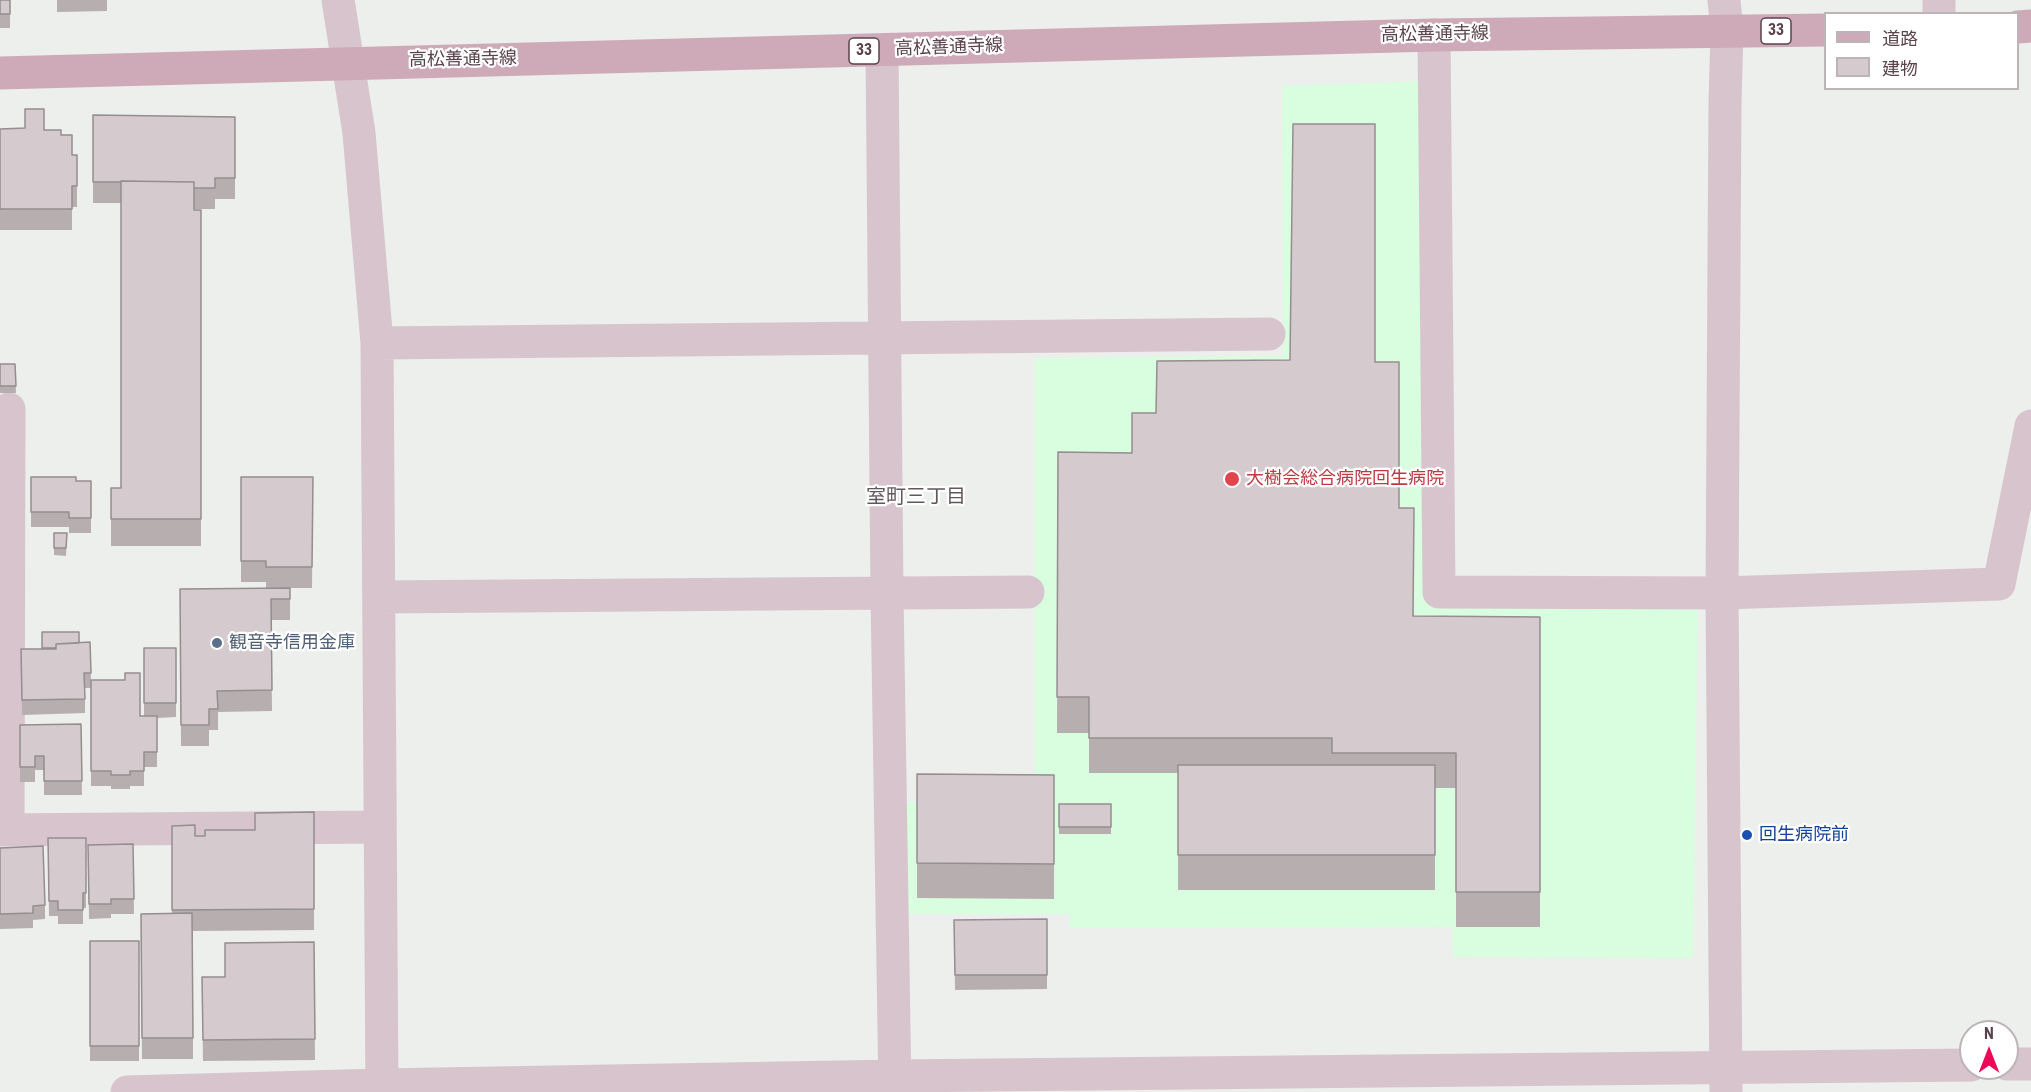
<!DOCTYPE html>
<meta charset="utf-8">
<style>
body{margin:0}
#map{position:relative;width:2031px;height:1092px;overflow:hidden;background:#ecefec;font-family:"Roboto Condensed","Noto Sans JP",sans-serif}
canvas{display:block}
.legend{position:absolute;left:1824px;top:12px;width:195px;height:78px;box-sizing:border-box;background:#fff;border:2px solid #bdb4b8;margin:0;padding:8px 10px;list-style:none;font-size:18px;color:#5b434d}
.legend li{display:flex;align-items:center;gap:12px;height:30px}
.legend b{width:30px;border:2px solid #bdb4b8}
.north{position:absolute;left:1959px;top:1020px;width:60px;height:60px;box-sizing:border-box;background:#fff;border:2px solid #bdb4b8;border-radius:50%;rotate:0deg;font-size:16px;font-weight:700;line-height:24px;text-align:center;color:#5b434d}
.north::after{content:'';display:block;margin:auto;width:21px;height:27px;background:#ec0955;clip-path:polygon(50% 0,100% 100%,50% 72%,0 100%)}
</style>
<div id="map">
<canvas width="2031" height="1092"></canvas>
<ul class="legend">
<li><b style="height:8px;background:#cea9b8"></b>道路</li>
<li><b style="height:16px;background:#d5cacd"></b>建物</li>
</ul>
<div class="north">N</div>
</div>
<script>
const ctx = document.querySelector('canvas').getContext('2d');
ctx.lineJoin = 'round';
function paint(path, color) {
  ctx.fillStyle = color;
  ctx.fill(path, 'evenodd');
}
function toPath(rows) {
  const path = new Path2D();
  for (const r of rows) {
    path.moveTo(r[0], r[1]);
    for (let i = 2; i < r.length; i += 2) path.lineTo(r[i], r[i + 1]);
  }
  return path;
}
function trace(path, color, width, dash) {
  ctx.strokeStyle = color;
  ctx.lineWidth = width;
  ctx.lineCap = dash ? 'butt' : 'round';
  ctx.setLineDash(dash || []);
  ctx.stroke(path);
}
function label(font, color, halo, rows, align = 'center') {
  ctx.font = font + ' "Roboto Condensed","Noto Sans JP",sans-serif';
  ctx.lineWidth = 4.5;
  ctx.setLineDash([]);
  ctx.textBaseline = 'middle';
  ctx.strokeStyle = halo;
  ctx.fillStyle = color;
  for (const [text, x, y, turn = 0] of rows) {
    ctx.save();
    ctx.translate(x, y);
    ctx.rotate((+turn || 0) * Math.PI / 180);
    ctx.textAlign = isNaN(turn) ? turn : align;
    if (halo) ctx.strokeText(text, 0, 0);
    ctx.fillText(text, 0, 0);
    ctx.restore();
  }
}
const medical = toPath([
 [1426,81,1431,599,1698,603,1693,958,1453,957,1452,927,1069,928,1070,914,905,914,905,802,1035,801,1035,358,1283,356,1282,86]
]);
const minor = toPath([
 [338,0,359,133,377,343,382,1092],
 [1724,0,1727,32,1725,102,1722,593,1726,1092],
 [1939,14,1939,0],
 [1434,35,1439,592,1722,593,1999,584,2031,426],
 [882,50,887,594,895,1092],
 [377,343,1269,334],
 [379,597,1028,592],
 [0,830,379,827],
 [8,830,9,409],
 [2007,1064,2031,1064],
 [127,1092,381,1085,895,1076,1971,1065]
]);
const major = toPath([
 [2018,27,2031,26],
 [0,73,1434,35,1826,30]
]);
const wall = toPath([
 [0,0,10,0,10,28,0,28],
 [57,0,107,0,107,11,57,12],
 [25,109,44,130,61,135,72,155,77,155,77,207,72,207,72,230,0,230,0,129,25,128],
 [93,115,235,117,235,199,215,199,215,209,194,209,194,210,201,210,201,546,111,546,111,488,121,488,121,203,93,203],
 [1375,362,1399,508,1414,616,1540,617,1540,927,1456,927,1456,788,1435,788,1435,890,1178,890,1178,773,1089,773,1089,733,1057,733,1058,452,1132,453,1156,413],
 [0,364,15,364,16,393,0,393],
 [31,477,76,481,91,481,91,533,69,533,69,527,31,527],
 [241,477,313,477,312,588,266,588,266,582,241,582],
 [54,533,67,533,66,556,54,555],
 [290,588,290,620,271,620,272,711,218,712,218,730,209,730,209,746,181,746,180,589],
 [42,632,79,643,90,642,91,680,140,716,144,716,144,648,176,648,176,717,157,718,157,767,144,767,144,786,130,786,130,789,111,789,111,786,91,786,91,688,85,688,85,713,22,715,21,664,42,649],
 [81,724,82,795,44,795,44,770,35,770,35,782,20,782,20,725],
 [917,774,1054,775,1054,899,917,898],
 [1059,804,1111,804,1111,834,1059,834],
 [314,812,314,930,193,931,193,1059,142,1059,141,914,172,913,172,826,195,836,205,836,255,830],
 [48,838,86,838,86,908,83,908,83,924,58,924,58,916,49,916],
 [133,844,134,914,111,914,111,918,89,919,88,845],
 [0,848,45,905,45,919,33,920,33,928,0,929],
 [1047,919,1047,989,955,990,954,920],
 [90,941,139,941,139,1061,90,1061],
 [314,942,315,1060,203,1061,202,977,225,977]
]);
const building = toPath([
 [0,0,10,0,10,14,0,14,0,0],
 [25,109,44,109,44,130,61,130,61,135,72,135,72,155,77,155,77,186,72,186,72,209,0,209,0,129,25,128,25,109],
 [93,115,235,117,235,178,215,178,215,188,194,188,194,182,121,181,121,182,93,182,93,115],
 [1293,124,1375,124,1375,362,1399,362,1399,508,1414,508,1413,616,1540,617,1540,892,1456,892,1456,753,1332,753,1332,738,1089,738,1089,697,1057,697,1058,452,1132,453,1132,413,1156,413,1157,361,1290,360,1293,124],
 [121,181,194,182,194,210,201,210,201,519,111,519,111,488,121,488,121,181],
 [0,364,15,364,16,386,0,386,0,364],
 [31,477,76,477,76,481,91,481,91,518,69,518,69,512,31,512,31,477],
 [241,477,313,477,312,567,266,567,266,561,241,561,241,477],
 [54,533,67,533,66,548,54,548,54,533],
 [290,588,290,599,271,599,272,690,217,691,218,709,209,709,209,725,181,725,180,589,290,588],
 [42,632,79,632,79,643,56,644,56,648,42,648,42,632],
 [90,642,91,673,84,673,85,699,22,700,21,649,56,649,56,644,90,642],
 [144,648,176,648,176,703,144,703,144,648],
 [125,673,140,673,140,716,157,716,157,752,144,752,144,771,130,771,130,775,111,775,111,771,91,771,91,680,125,680,125,673],
 [81,724,82,781,44,781,44,756,35,756,35,767,20,767,20,725,81,724],
 [1178,765,1435,765,1435,855,1178,855,1178,765],
 [917,774,1054,775,1054,864,917,863,917,774],
 [1059,804,1111,804,1111,827,1059,827,1059,804],
 [314,812,314,909,172,910,172,826,195,825,195,836,205,836,205,830,255,830,255,813,314,812],
 [48,838,86,838,86,893,83,893,83,910,58,910,58,901,49,901,48,838],
 [133,844,134,899,111,899,111,904,89,904,88,845,133,844],
 [43,846,45,905,33,906,33,913,0,914,0,848,43,846],
 [192,913,193,1038,142,1038,141,914,192,913],
 [1047,919,1047,975,955,975,954,920,1047,919],
 [90,941,139,941,139,1046,90,1046,90,941],
 [314,942,315,1039,203,1040,202,977,225,977,225,943,314,942]
]);
const markers = [
 [1232,479,8,"#e0444e"],
 [217,643,6,"#5c6f8a"],
 [1747,835,6,"#1a4fb4"]
];
const shields = [
 [1776,31,30],
 [864,51,30]
];
const shieldNames = [
 ["33",1776,31],
 ["33",864,51]
];
const streetNames = [
 ["高松善通寺線",1435,35,-1],
 ["高松善通寺線",949,48,-2],
 ["高松善通寺線",463,60,-1]
];
const healthNames = [
 ["大樹会総合病院回生病院",1246,479]
];
const serviceNames = [
 ["観音寺信用金庫",229,643]
];
const transitNames = [
 ["回生病院前",1759,835]
];
const neighbourhoodNames = [
 ["室町三丁目",916,498]
];
paint(medical, '#d9fddf');
trace(minor, '#d8c4cd', 33);
trace(major, '#cea9b8', 33);
paint(wall, '#b7aeb0');
paint(building, '#d5cacd');
trace(building, '#958d90', 1.5);
for (const [x, y, r, color] of markers) {
  const dot = new Path2D();
  dot.arc(x, y, r, 0, 2 * Math.PI);
  ctx.fillStyle = color;
  ctx.fill(dot);
  trace(dot, '#fff', 2);
}
for (const [x, y, w] of shields) {
  const box = new Path2D();
  box.roundRect(x - w / 2, y - 13, w, 26, 4.5);
  ctx.fillStyle = '#fff';
  ctx.fill(box);
  trace(box, '#5b434d', 1.5);
}
label('bold 16px', '#5b434d', null, shieldNames);
label('18px', '#5b434d', '#fff', streetNames);
label('18px', '#be3a42', '#fff', healthNames, 'left');
label('18px', '#4e5e75', '#fff', serviceNames, 'left');
label('18px', '#164399', '#fff', transitNames, 'left');
label('20px', '#62585c', '#fff', neighbourhoodNames);
</script>
